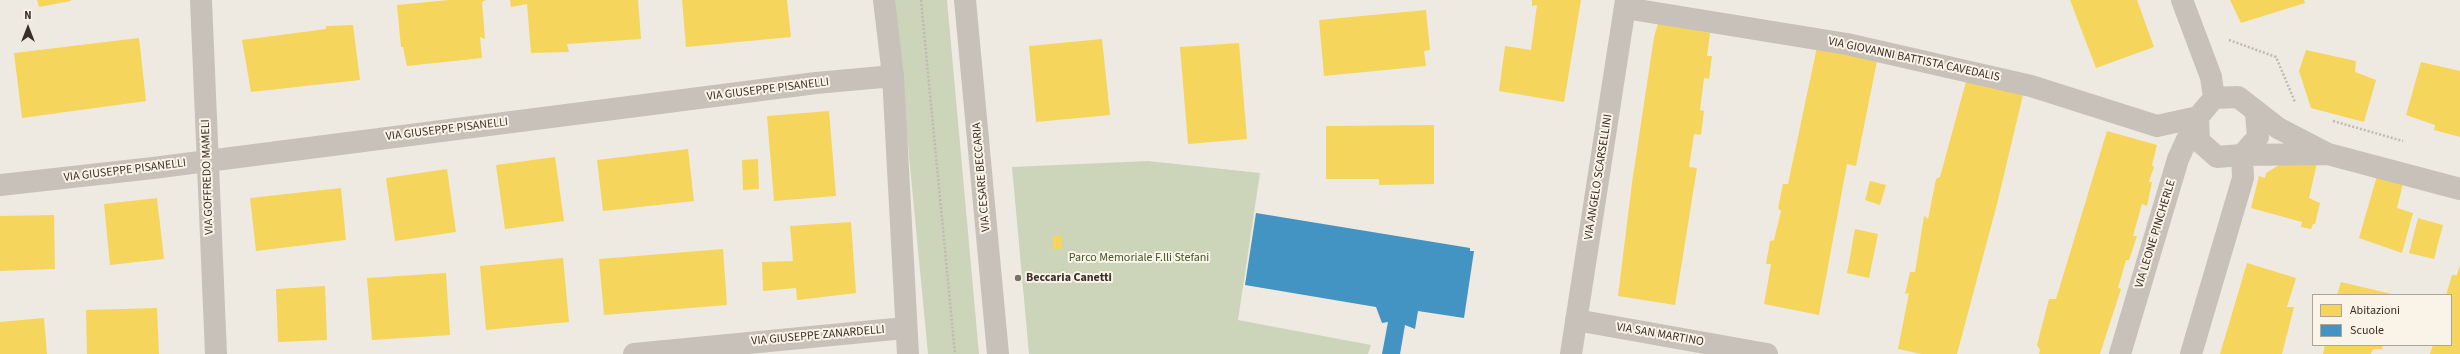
<!DOCTYPE html>
<style>
body{margin:0}
#map{position:relative;width:2460px;height:354px;overflow:hidden;background:#eeeae1;font-family:"Source Sans 3",sans-serif}
canvas{display:block}
.legend{position:absolute;left:2312px;top:294px;width:140px;height:52px;box-sizing:border-box;background:#faf4e8;border:1px solid #aca59b;margin:0;padding:5px 7px;list-style:none;font-size:12px;color:#382f28}
.legend li{display:flex;align-items:center;gap:8px;height:20px}
.legend b{width:20px;border:1px solid #aca59b}
.north{position:absolute;left:8px;top:8px;width:40px;height:40px;-webkit-text-stroke:3px #faf4e8;paint-order:stroke;rotate:0deg;font-size:11px;font-weight:700;line-height:16px;text-align:center;color:#382f28}
.north::after{content:'';display:block;margin:auto;width:14px;height:18px;background:#382f28;clip-path:polygon(50% 0,100% 100%,50% 72%,0 100%)}
</style>
<div id="map">
<canvas width="2460" height="354"></canvas>
<ul class="legend">
<li><b style="height:11px;background:#f6d55c"></b>Abitazioni</li>
<li><b style="height:11px;background:#4393c3"></b>Scuole</li>
</ul>
<div class="north">N</div>
</div>
<script>
const ctx = document.querySelector('canvas').getContext('2d');
ctx.lineJoin = 'round';
function paint(path, color) {
  ctx.fillStyle = color;
  ctx.fill(path, 'evenodd');
}
function toPath(rows) {
  const path = new Path2D();
  for (const r of rows) {
    path.moveTo(r[0], r[1]);
    for (let i = 2; i < r.length; i += 2) path.lineTo(r[i], r[i + 1]);
  }
  return path;
}
function trace(path, color, width, dash) {
  ctx.strokeStyle = color;
  ctx.lineWidth = width;
  ctx.lineCap = dash ? 'butt' : 'round';
  ctx.setLineDash(dash || []);
  ctx.stroke(path);
}
function label(font, color, halo, rows, align = 'center') {
  ctx.font = font + ' "Source Sans 3",sans-serif';
  ctx.lineWidth = 4;
  ctx.setLineDash([]);
  ctx.textBaseline = 'middle';
  ctx.strokeStyle = halo;
  ctx.fillStyle = color;
  for (const [text, x, y, turn = 0] of rows) {
    ctx.save();
    ctx.translate(x, y);
    ctx.rotate((+turn || 0) * Math.PI / 180);
    ctx.textAlign = isNaN(turn) ? turn : align;
    if (halo) ctx.strokeText(text, 0, 0);
    ctx.fillText(text, 0, 0);
    ctx.restore();
  }
}
const green = toPath([
 [894,0,947,0,979,354,928,354],
 [1148,161,1260,173,1238,320,1371,345,1368,354,1029,354,1012,167]
]);
const homes = toPath([
 [37,0,71,0,71,1,39,7],
 [449,0,486,0,482,2,485,39,480,37,482,58,407,66,403,47,401,47,397,5],
 [510,0,638,0,641,39,567,44,569,52,531,53,527,4,511,7],
 [682,0,787,0,791,37,686,47],
 [1532,0,1581,0,1564,102,1499,91,1505,46,1531,50,1537,5,1532,6],
 [2070,0,2137,0,2154,47,2096,68],
 [2230,0,2304,0,2305,3,2241,23],
 [1426,10,1430,50,1424,51,1426,66,1324,76,1319,20],
 [1658,23,1710,33,1707,56,1712,56,1709,79,1704,78,1700,110,1704,111,1701,135,1694,134,1689,167,1697,168,1675,305,1618,296,1632,183,1654,37],
 [353,25,360,80,251,92,242,40,326,29,326,26],
 [139,38,146,101,22,118,14,53],
 [1102,39,1110,115,1036,122,1029,46],
 [1239,43,1247,139,1188,144,1180,47],
 [1817,47,1878,56,1856,166,1847,164,1819,315,1764,304,1771,264,1766,264,1770,241,1774,240,1781,211,1778,208,1783,184,1788,184],
 [2306,50,2356,61,2355,72,2376,80,2364,122,2311,108,2299,71],
 [2421,62,2460,71,2460,137,2434,130,2435,125,2406,115],
 [1967,78,2023,95,1997,204,1957,354,1921,354,1898,349,1909,293,1905,294,1910,272,1915,272,1924,216,1928,219,1936,179,1940,177],
 [829,111,836,196,774,201,767,116],
 [1434,125,1434,184,1379,185,1379,179,1326,179,1326,126],
 [2107,131,2157,145,2152,165,2154,167,2149,182,2152,182,2147,206,2142,204,2133,236,2137,236,2129,260,2126,260,2118,288,2121,289,2100,354,2039,354,2040,350,2037,345,2049,299,2056,299],
 [688,149,694,201,603,211,597,160],
 [555,157,564,221,505,229,496,165],
 [758,159,759,189,743,190,742,160],
 [2317,163,2309,198,2320,203,2315,224,2313,224,2311,229,2301,227,2302,222,2251,208,2259,176,2265,178,2266,173,2279,165],
 [447,169,456,232,395,241,386,178],
 [2378,172,2404,179,2397,208,2413,213,2402,253,2359,238],
 [1870,181,1886,185,1880,205,1865,200],
 [341,188,346,240,256,251,250,198],
 [157,198,164,259,110,265,104,204],
 [54,215,55,269,0,271,0,216],
 [2418,218,2443,225,2434,259,2409,253],
 [851,222,856,293,797,300,796,288,763,291,762,262,793,261,790,226],
 [1855,229,1878,234,1869,278,1847,273],
 [1053,236,1062,236,1062,249,1053,249],
 [723,249,727,305,604,315,599,259],
 [563,258,569,322,486,330,480,266],
 [2247,263,2296,278,2287,307,2294,307,2282,354,2220,354],
 [2460,265,2460,354,2430,354,2433,345,2451,345,2451,295,2446,295,2452,275,2457,275],
 [446,273,450,335,372,340,367,278],
 [2341,282,2392,294,2392,295,2337,295],
 [325,286,327,340,278,342,276,289],
 [157,308,159,354,87,354,86,310],
 [44,318,47,354,0,354,0,322],
 [2325,345,2383,345,2382,349,2373,349,2371,354,2323,354]
]);
const schools = toPath([
 [1256,213,1470,248,1470,251,1474,251,1464,318,1418,311,1415,329,1405,325,1400,354,1382,354,1388,322,1382,323,1376,307,1245,285]
]);
const path = toPath([
 [921,0,955,354],
 [2229,40,2276,57,2295,102],
 [2333,121,2403,141]
]);
const minor = toPath([
 [201,0,216,354],
 [884,0,893,76,908,354],
 [965,0,998,354],
 [2182,0,2211,77,2214,98],
 [1625,8,1847,44,2031,86,2157,126,2198,117],
 [2256,113,2258,137,2242,155,2217,157,2199,141,2198,117,2214,98,2238,97,2278,128,2328,154,2460,189],
 [0,185,153,168,816,83,893,76],
 [1576,320,1767,354],
 [634,354,905,328],
 [1571,354,1626,0],
 [2120,354,2178,159,2197,118],
 [2191,354,2243,178,2242,155,2326,154]
]);
const markers = [
 [1018,278,4,"#787069"]
];
const streetNames = [
 ["VIA GIOVANNI BATTISTA CAVEDALIS",1914,60,12],
 ["VIA GIUSEPPE PISANELLI",768,90,-7],
 ["VIA GIUSEPPE PISANELLI",447,130,-7],
 ["VIA GIUSEPPE PISANELLI",125,171,-7],
 ["VIA GOFFREDO MAMELI",208,177,-92],
 ["VIA CESARE BECCARIA",982,177,-95],
 ["VIA ANGELO SCARSELLINI",1599,177,-81],
 ["VIA LEONE PINCHERLE",2156,234,-73],
 ["VIA SAN MARTINO",1660,335,10],
 ["VIA GIUSEPPE ZANARDELLI",818,336,-5]
];
const parkNames = [
 ["Parco Memoriale F.lli Stefani",1139,258]
];
const poiNames = [
 ["Beccaria Canetti",1026,278]
];
paint(green, '#ccd5ba');
paint(homes, '#f6d55c');
paint(schools, '#4393c3');
trace(path, '#c0bab2', 2.5, [2, 2]);
trace(minor, '#c7c1ba', 22);
for (const [x, y, r, color] of markers) {
  const dot = new Path2D();
  dot.arc(x, y, r, 0, 2 * Math.PI);
  ctx.fillStyle = color;
  ctx.fill(dot);
  trace(dot, '#faf4e8', 1.5);
}
label('12px', '#382f28', '#faf4e8', streetNames);
label('12px', '#42572a', '#faf4e8', parkNames);
label('bold 12px', '#382f28', '#faf4e8', poiNames, 'left');
</script>
